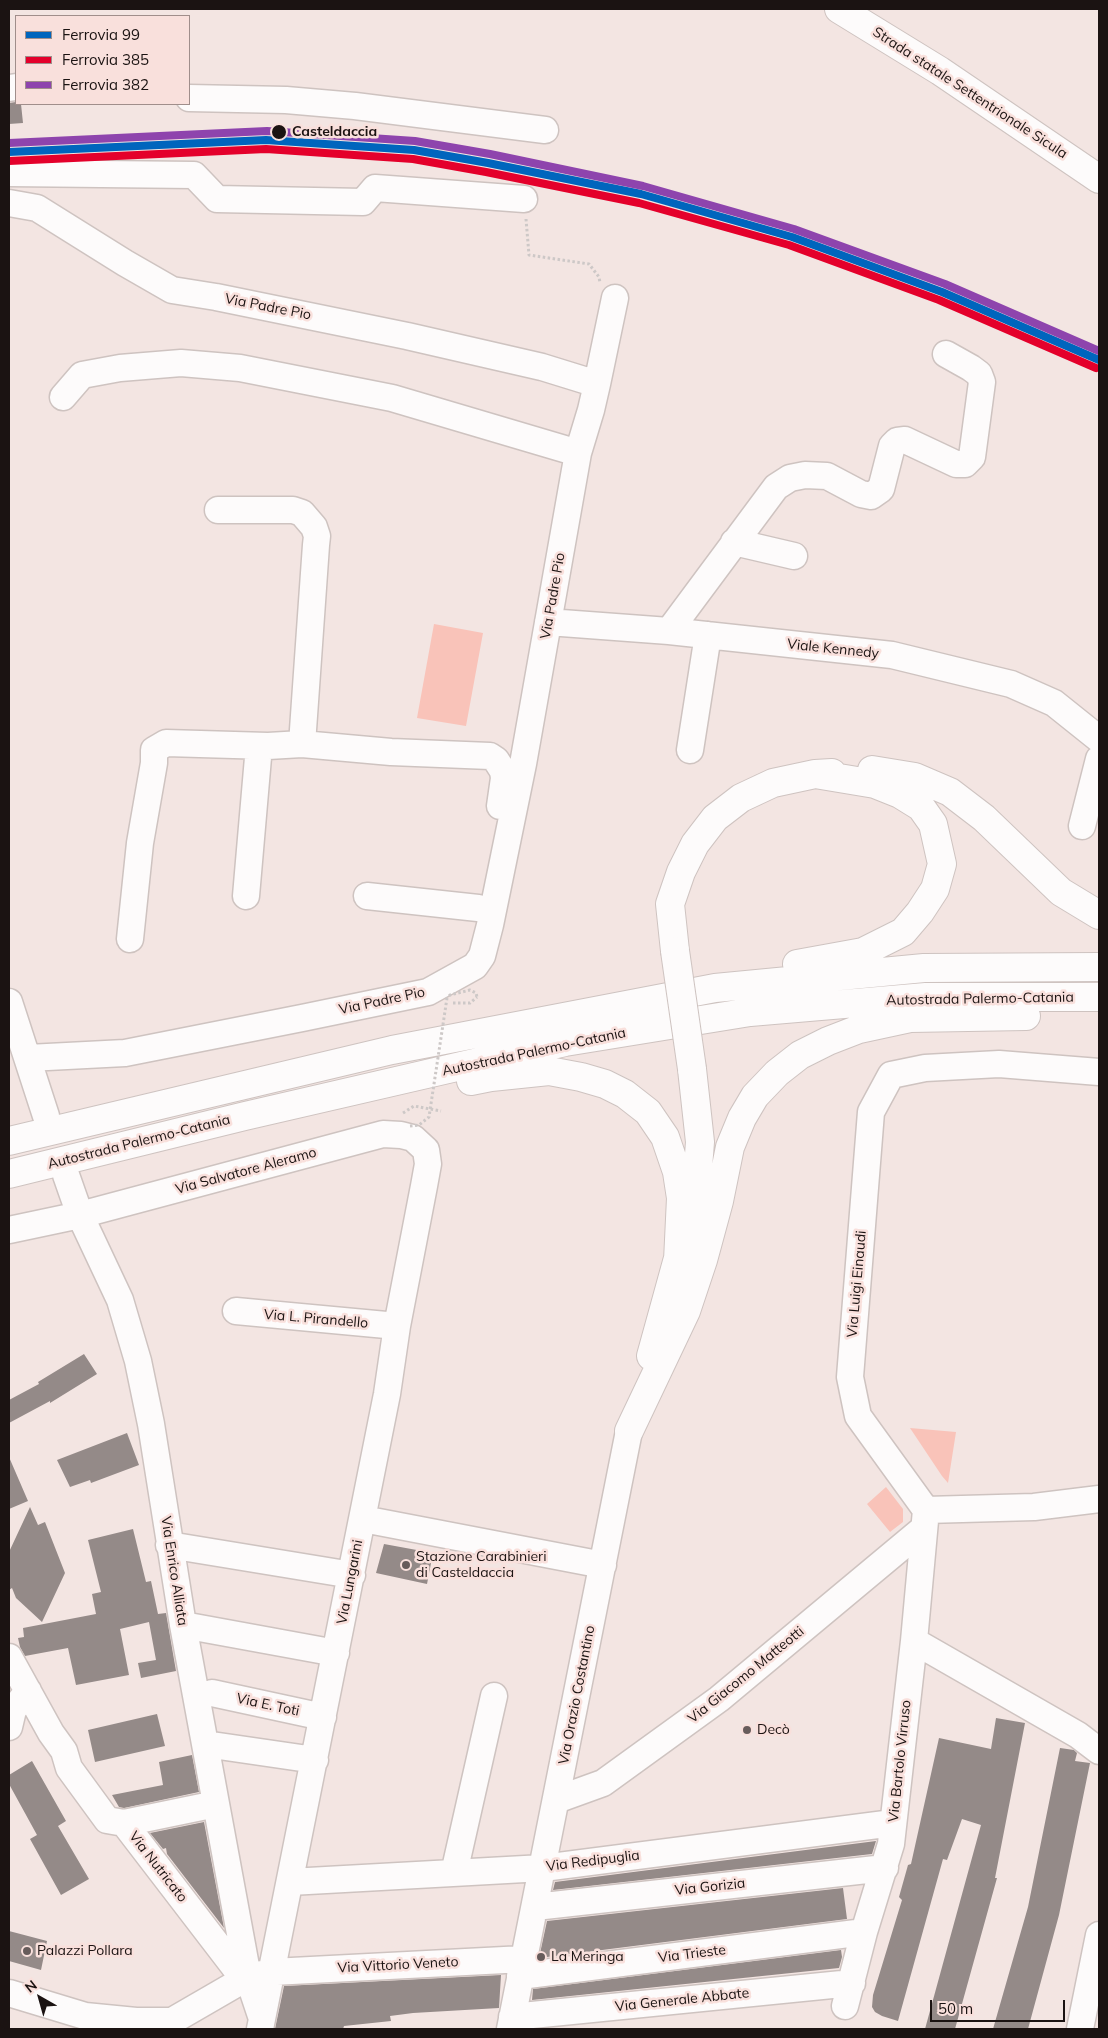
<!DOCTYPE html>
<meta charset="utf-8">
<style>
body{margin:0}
#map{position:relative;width:1108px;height:2038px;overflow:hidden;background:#f3e5e2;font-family:Mulish,sans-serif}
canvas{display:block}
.frame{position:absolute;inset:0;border:10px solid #1b1312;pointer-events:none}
.legend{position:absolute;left:15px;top:15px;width:175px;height:90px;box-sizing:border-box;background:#f9e0dc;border:1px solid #a08e8b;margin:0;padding:6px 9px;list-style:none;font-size:15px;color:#1b1312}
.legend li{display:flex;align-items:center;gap:10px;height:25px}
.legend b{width:25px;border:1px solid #a08e8b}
.north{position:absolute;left:15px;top:1973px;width:50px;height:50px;-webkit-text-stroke:4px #f9e0dc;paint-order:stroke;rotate:322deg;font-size:14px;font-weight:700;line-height:20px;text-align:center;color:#1b1312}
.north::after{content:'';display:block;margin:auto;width:18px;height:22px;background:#1b1312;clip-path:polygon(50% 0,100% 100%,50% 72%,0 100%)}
.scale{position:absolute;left:930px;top:2000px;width:135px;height:22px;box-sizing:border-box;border:2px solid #1b1312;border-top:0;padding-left:6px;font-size:15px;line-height:18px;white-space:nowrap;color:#1b1312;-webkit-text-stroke:4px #f9e0dc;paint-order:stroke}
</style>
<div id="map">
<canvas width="1108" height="2038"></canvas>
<div class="frame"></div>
<ul class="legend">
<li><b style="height:6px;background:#0065bd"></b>Ferrovia 99</li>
<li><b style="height:6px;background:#e4002b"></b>Ferrovia 385</li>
<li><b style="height:6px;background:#8e44ad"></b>Ferrovia 382</li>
</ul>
<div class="north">N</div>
<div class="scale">50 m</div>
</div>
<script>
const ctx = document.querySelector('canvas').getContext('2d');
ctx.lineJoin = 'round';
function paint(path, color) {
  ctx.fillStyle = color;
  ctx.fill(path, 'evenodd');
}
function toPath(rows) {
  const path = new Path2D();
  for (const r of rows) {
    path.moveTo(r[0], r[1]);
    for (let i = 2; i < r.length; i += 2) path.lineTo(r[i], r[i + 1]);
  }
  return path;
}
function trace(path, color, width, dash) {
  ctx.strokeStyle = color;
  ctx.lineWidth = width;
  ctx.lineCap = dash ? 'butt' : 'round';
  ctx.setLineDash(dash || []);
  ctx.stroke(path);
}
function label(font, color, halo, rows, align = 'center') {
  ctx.font = font + ' Mulish,sans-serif';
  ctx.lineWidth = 5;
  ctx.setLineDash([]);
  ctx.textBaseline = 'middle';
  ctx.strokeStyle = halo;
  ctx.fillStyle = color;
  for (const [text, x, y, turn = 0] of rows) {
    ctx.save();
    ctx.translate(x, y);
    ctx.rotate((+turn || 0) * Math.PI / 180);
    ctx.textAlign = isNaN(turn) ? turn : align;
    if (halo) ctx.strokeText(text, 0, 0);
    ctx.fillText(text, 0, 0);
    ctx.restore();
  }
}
const green = toPath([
 [434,624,483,633,466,726,417,718],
 [910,1428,956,1432,948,1483,942,1476],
 [886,1487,903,1509,903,1522,890,1532,867,1504]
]);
const building = toPath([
 [16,102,16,104,21,104,23,123,9,124,9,103],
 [84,1354,97,1374,50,1403,50,1401,9,1423,9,1400,39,1384,38,1382],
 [127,1433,139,1465,91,1483,90,1480,70,1487,57,1460],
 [9,1457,28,1501,9,1509],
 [30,1507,38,1525,45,1522,65,1573,42,1622,16,1598,12,1588,9,1590,9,1552],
 [133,1529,146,1582,151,1581,158,1614,166,1613,176,1671,141,1678,138,1663,156,1660,149,1622,120,1629,129,1675,76,1685,68,1648,25,1656,20,1647,18,1638,24,1637,23,1628,96,1614,92,1594,101,1592,88,1540],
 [384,1544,433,1553,427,1584,376,1573],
 [157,1714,165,1746,95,1762,88,1730],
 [996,1718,1025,1723,995,1878,997,1878,955,2029,925,2029,981,1825,962,1819,947,1860,943,1859,898,2021,882,2016,875,2012,872,2007,873,1995,902,1900,899,1897,908,1865,911,1864,939,1738,991,1749],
 [1060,1748,1074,1750,1077,1753,1075,1761,1090,1763,1059,1915,1028,2029,993,2029,1028,1907],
 [192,1755,199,1792,124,1808,119,1807,112,1795,163,1785,159,1762],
 [32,1761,66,1821,58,1826,89,1879,61,1895,30,1839,37,1835,9,1784,9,1775],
 [204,1822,224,1928,167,1854,166,1848,163,1849,150,1833],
 [876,1841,872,1854,553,1890,555,1882],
 [843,1888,847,1919,539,1958,547,1921],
 [9,1931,47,1941,41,1970,9,1961],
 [841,1950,842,1957,839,1968,532,2000,533,1989],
 [501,1975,499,2008,413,2013,390,2016,391,2021,344,2026,343,2029,275,2029,284,1986]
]);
const path = toPath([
 [526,219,529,255,589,264,599,277,600,283],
 [453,1003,470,1003,477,997],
 [403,1113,414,1106,441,1111]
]);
const minor = toPath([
 [9,88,16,87],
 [189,98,286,100,355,106,545,130],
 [9,173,194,175,217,199,363,202,375,188,524,199],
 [9,203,37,208,125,263,172,290,216,297,407,336,542,367,597,384,591,410,578,453,523,764,490,925,482,956,475,966,428,992,302,1018,125,1053,28,1058],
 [597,384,615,298],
 [63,397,82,375,120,368,181,363,240,368,392,398,578,453],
 [218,510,293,510,302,513,314,527,317,536,316,545,302,744],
 [734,542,794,556],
 [548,622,669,631,892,655,1011,684,1054,703,1099,739],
 [669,631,776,487,790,478,805,475,827,476,861,494,871,496,881,489,892,446,897,441,905,440,956,464,965,464,972,457,982,382,979,374,971,368,946,354],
 [690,750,708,635],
 [1082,826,1099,759],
 [246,896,259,746],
 [367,896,478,908],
 [130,939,140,843,154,763,154,750,166,743,268,746,302,744,391,752,490,756,496,760,503,771,504,778,500,806],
 [9,1002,46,1116],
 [66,1175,80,1215,120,1300,138,1361,151,1424,183,1625,248,1977,262,2019],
 [9,1230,80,1215,383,1134,401,1135,413,1138,426,1150,428,1164,424,1186,397,1326,387,1394,260,2029],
 [236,1311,397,1326],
 [926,1510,858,1416,850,1377,871,1112,891,1075,925,1068,999,1064,1099,1072],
 [926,1510,1034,1507,1099,1499],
 [363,1519,603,1565],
 [169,1545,352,1575],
 [183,1625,336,1653],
 [914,1641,1078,1735,1099,1751],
 [9,1657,51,1733,64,1751,69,1768,107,1820,124,1823,236,1969,248,1977],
 [212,1693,323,1717],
 [9,1727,13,1710,28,1691],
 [205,1744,315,1760],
 [556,1800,603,1783,719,1699,923,1529],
 [124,1823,216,1804],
 [454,1873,494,1696],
 [290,1882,543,1868,893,1823],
 [535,1907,885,1868],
 [520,1976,864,1932],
 [9,1993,85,2016,136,2021,172,2021,248,1977,272,1972,524,1959],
 [845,2006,864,1932,891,1844,914,1641,926,1510],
 [512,2017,852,1983],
 [510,2029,629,1431],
 [1080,2029,1099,1935]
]);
const major = toPath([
 [839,9,940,71,1099,179]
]);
const highway = toPath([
 [872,770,915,777,950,792,984,818,1061,892,1099,915],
 [675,951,670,904,681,872,695,844,715,818,741,798,773,783,815,774,832,773],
 [797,964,863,952,903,932,920,912,935,889,942,864,933,824,921,807,900,794,875,784,815,774],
 [471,1081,491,1077,549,1071,581,1077,605,1084,625,1094,648,1112,665,1137,677,1172,681,1198,678,1261],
 [9,1141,392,1050,715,988,924,968,1099,967],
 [9,1174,245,1116,565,1042,750,1012,926,997,1099,997],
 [651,1356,696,1193,700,1142,692,1069],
 [629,1431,686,1311,703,1260,719,1201,730,1147,742,1118,755,1096,777,1073,800,1055,828,1041,859,1029,910,1018,1026,1016]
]);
const pathBridge = toPath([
 [410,1126,419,1125,429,1117,447,998,450,995,470,990,476,993,477,997]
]);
const highwayBridge = toPath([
 [675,951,692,1069]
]);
const rail1 = toPath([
 [9,152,266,140,414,150,488,163,641,194,792,237,942,292,1099,360]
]);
const rail2 = toPath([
 [9,161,266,149,413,159,486,172,639,203,789,245,939,300,1096,368]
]);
const rail3 = toPath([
 [9,143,267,131,415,141,490,154,643,186,794,229,945,284,1099,351]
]);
const markers = [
 [279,132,8,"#1b1312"],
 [406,1565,5,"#675c5b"],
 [747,1730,5,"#675c5b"],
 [27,1951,5,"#675c5b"],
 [541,1957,5,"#675c5b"]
];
const streetNames = [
 ["Strada statale Settentrionale Sicula",970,93,33],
 ["Via Padre Pio",268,307,11],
 ["Via Padre Pio",553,596,-80],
 ["Viale Kennedy",833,649,6],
 ["Autostrada Palermo-Catania",980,999,-1],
 ["Via Padre Pio",382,1001,-12],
 ["Autostrada Palermo-Catania",534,1052,-12],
 ["Autostrada Palermo-Catania",139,1142,-14],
 ["Via Salvatore Aleramo",246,1171,-15],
 ["Via Luigi Einaudi",857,1284,-85],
 ["Via L. Pirandello",316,1319,5],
 ["Via Enrico Alliata",174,1571,81],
 ["Via Lungarini",350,1582,-79],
 ["Via Giacomo Matteotti",746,1675,-39],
 ["Via Orazio Costantino",577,1695,-79],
 ["Via E. Toti",268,1705,12],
 ["Via Bartolo Virruso",900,1761,-84],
 ["Via Redipuglia",593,1861,-7],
 ["Via Nutricato",158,1867,52],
 ["Via Gorizia",710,1887,-6],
 ["Via Trieste",692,1954,-7],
 ["Via Vittorio Veneto",398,1965,-3],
 ["Via Generale Abbate",682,2000,-6]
];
const stopNames = [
 ["Casteldaccia",292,132]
];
const poiNames = [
 ["Stazione Carabinieri",416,1557],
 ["di Casteldaccia",416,1573],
 ["Decò",757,1730],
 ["Palazzi Pollara",37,1951],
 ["La Meringa",551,1957]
];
paint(green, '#f9c3b9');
paint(building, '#948a88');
trace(minor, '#cec3c0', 29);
trace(major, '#cec3c0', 30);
trace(highway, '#cec3c0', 30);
trace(path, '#cdc8c7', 3, [2.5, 2.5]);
trace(minor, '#fdfbfb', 26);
trace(major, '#fdfbfb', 28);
trace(highway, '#fdfbfb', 28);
trace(highwayBridge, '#cec3c0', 30, []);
trace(pathBridge, '#cdc8c7', 3, [2.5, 2.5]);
trace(highwayBridge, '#fdfbfb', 28);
trace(rail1, '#0065bd', 8);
trace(rail2, '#e4002b', 8);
trace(rail3, '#8e44ad', 8);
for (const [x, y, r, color] of markers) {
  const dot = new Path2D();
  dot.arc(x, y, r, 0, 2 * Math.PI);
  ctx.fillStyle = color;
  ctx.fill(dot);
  trace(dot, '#f9e0dc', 2);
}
label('14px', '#1b1312', '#f9e0dc', streetNames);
label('bold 14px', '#1b1312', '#f9e0dc', stopNames, 'left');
label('14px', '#1b1312', '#f9e0dc', poiNames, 'left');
</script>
